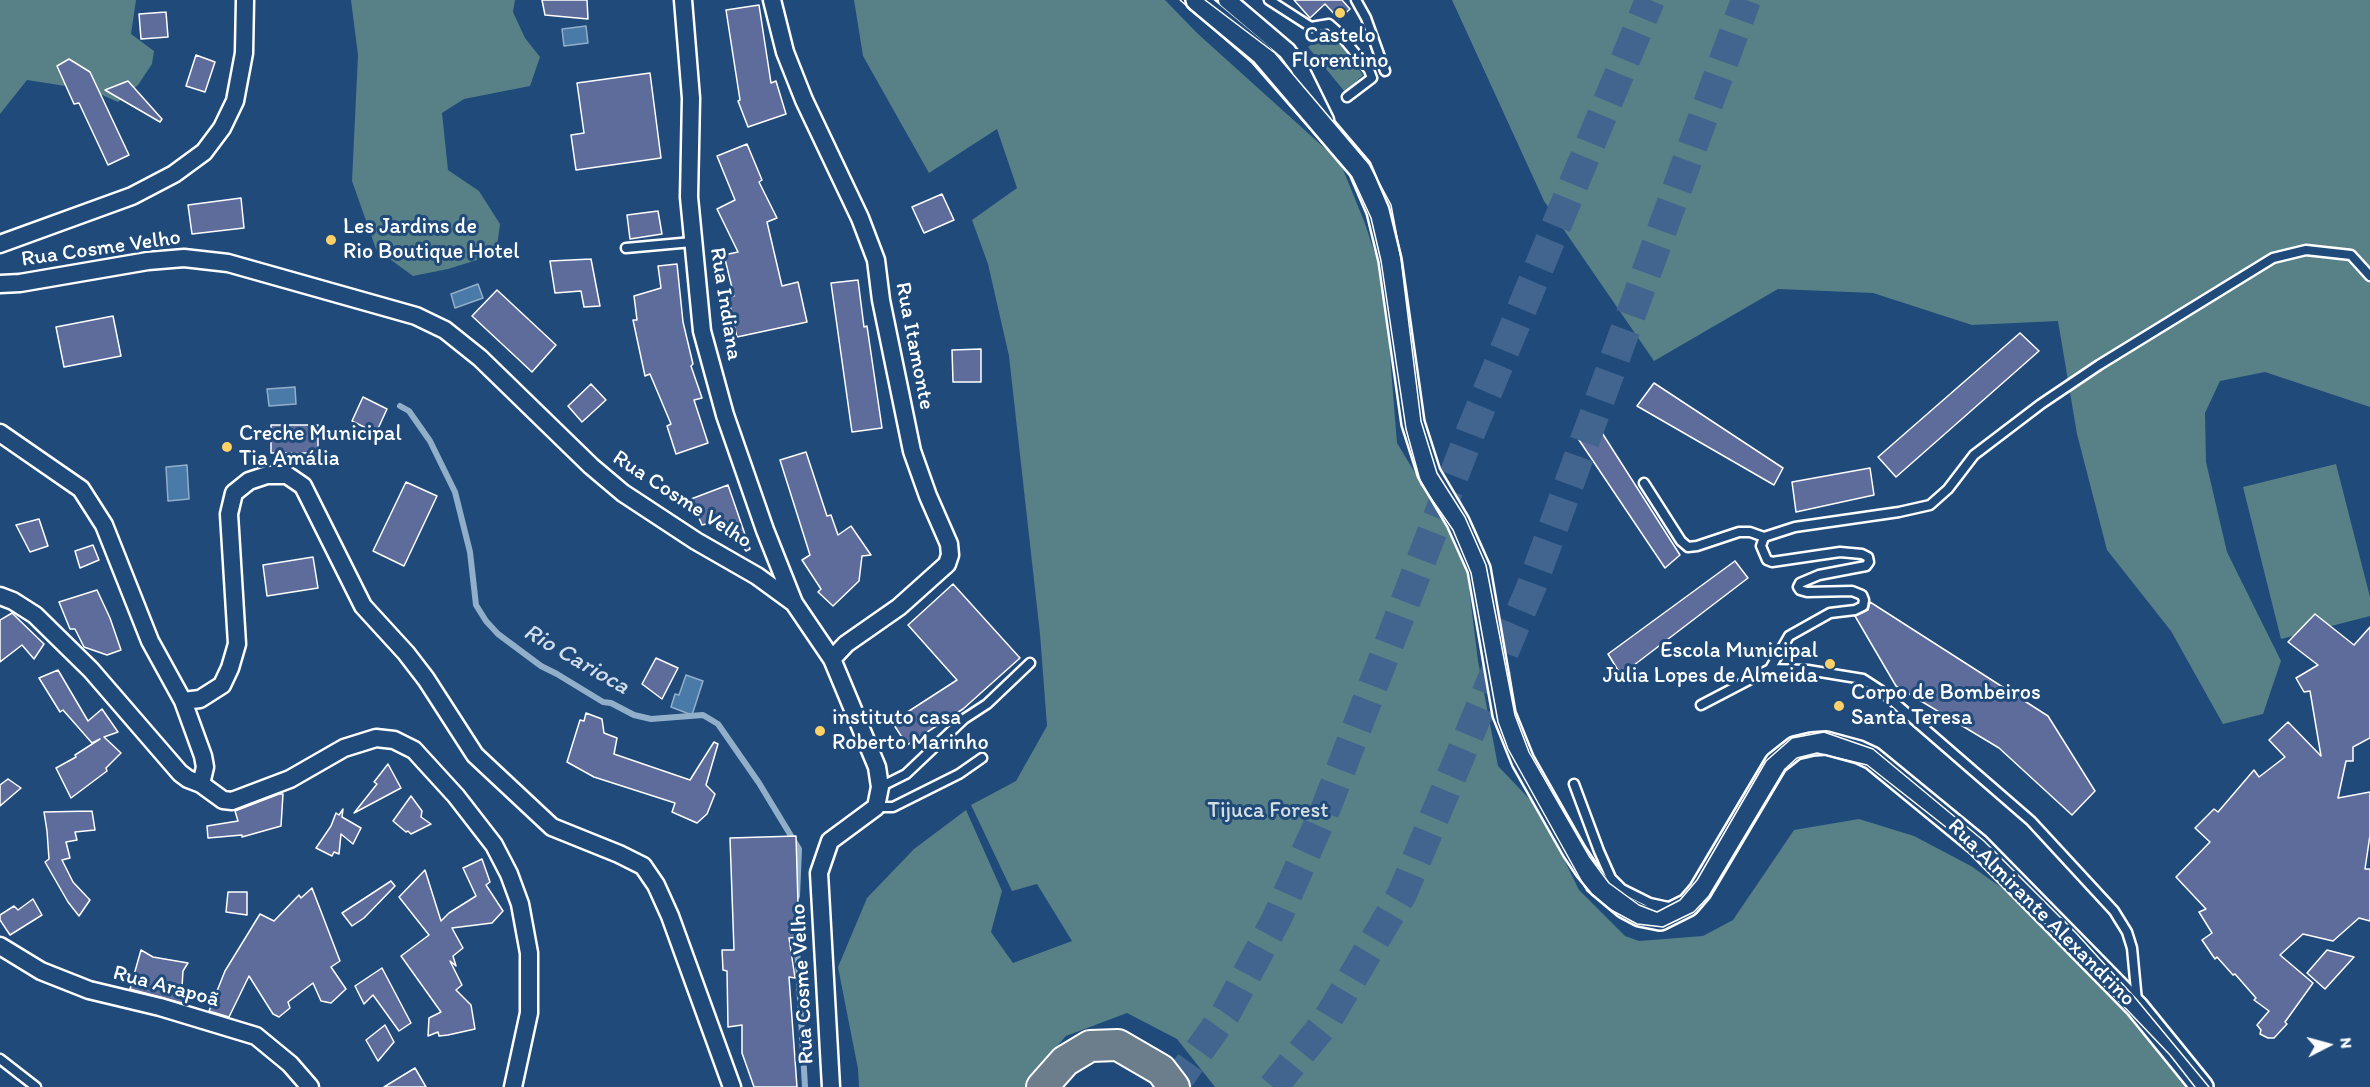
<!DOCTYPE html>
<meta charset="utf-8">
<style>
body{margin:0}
#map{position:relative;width:2370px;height:1087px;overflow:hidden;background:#1f4a7a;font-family:Itim,sans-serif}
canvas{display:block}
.north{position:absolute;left:2298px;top:1015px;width:60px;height:60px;-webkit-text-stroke:4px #1f4a7a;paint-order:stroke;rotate:84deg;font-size:16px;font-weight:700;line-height:24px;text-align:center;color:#fff}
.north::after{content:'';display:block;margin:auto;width:21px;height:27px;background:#fff;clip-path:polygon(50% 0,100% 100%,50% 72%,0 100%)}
</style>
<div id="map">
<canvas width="2370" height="1087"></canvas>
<div class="north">N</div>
</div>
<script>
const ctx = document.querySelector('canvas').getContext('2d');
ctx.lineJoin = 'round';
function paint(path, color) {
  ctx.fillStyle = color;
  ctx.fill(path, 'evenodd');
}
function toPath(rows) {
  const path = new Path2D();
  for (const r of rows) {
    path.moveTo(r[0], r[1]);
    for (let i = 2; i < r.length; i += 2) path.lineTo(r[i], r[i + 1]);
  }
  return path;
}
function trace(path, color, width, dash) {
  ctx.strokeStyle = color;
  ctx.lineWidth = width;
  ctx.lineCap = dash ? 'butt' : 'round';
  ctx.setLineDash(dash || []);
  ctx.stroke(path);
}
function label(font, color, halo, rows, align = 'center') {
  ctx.font = font + ' Itim,sans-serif';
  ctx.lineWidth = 6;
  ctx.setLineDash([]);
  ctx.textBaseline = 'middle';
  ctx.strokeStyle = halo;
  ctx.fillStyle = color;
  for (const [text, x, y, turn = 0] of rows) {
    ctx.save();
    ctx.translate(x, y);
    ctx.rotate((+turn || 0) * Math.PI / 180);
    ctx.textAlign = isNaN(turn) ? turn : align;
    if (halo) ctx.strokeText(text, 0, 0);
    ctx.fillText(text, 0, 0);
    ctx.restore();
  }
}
const green = toPath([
 [0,0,136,0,131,34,154,51,152,64,138,85,118,102,91,90,27,80,0,114],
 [351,0,515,0,513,12,525,38,540,57,530,86,464,99,442,113,448,170,479,191,500,224,496,254,448,269,413,276,376,249,352,181,358,55],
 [854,0,1165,0,1197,33,1340,162,1364,221,1384,280,1397,443,1465,555,1478,661,1498,766,1540,810,1579,890,1625,936,1639,941,1703,936,1733,920,1794,830,1859,819,1914,836,1971,866,2040,915,2202,1087,1215,1087,1177,1039,1127,1013,1066,1036,1034,1072,1025,1087,859,1087,858,1069,838,967,867,898,914,849,966,810,1002,891,991,932,1013,963,1072,941,1037,884,1012,891,971,805,1016,781,1047,726,1040,634,1009,356,988,264,972,220,1017,188,997,129,929,173,863,56],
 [1452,0,2370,0,2370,407,2265,372,2220,381,2205,413,2206,462,2227,552,2281,661,2263,714,2223,724,2171,631,2107,550,2077,434,2058,321,1972,325,1873,293,1778,289,1654,361,1544,201],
 [1330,30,1363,75,1345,92,1308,47],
 [2336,464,2370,597,2370,616,2281,639,2243,487]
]);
const water = toPath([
 [586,26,588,43,564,46,562,29,586,26],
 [478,284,483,298,455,308,451,294,478,284],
 [295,387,296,404,269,406,267,389,295,387],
 [187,465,189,499,168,501,166,467,187,465],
 [686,675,703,681,692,715,671,707,675,694,679,695,686,675]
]);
const stream = toPath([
 [400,406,409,411,430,441,455,492,470,552,476,605,486,621,498,634,541,666,557,674,603,702,611,703,634,715,651,719,703,715,718,724,759,783,799,849,797,896],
 [796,930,805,1087]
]);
const building = toPath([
 [542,0,587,0,588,19,545,15,542,0],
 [1294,0,1342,0,1350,9,1339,19,1325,4,1310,18,1294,0],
 [759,5,771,83,776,81,786,114,748,127,738,101,740,100,726,10,759,5],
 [166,12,168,37,141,39,139,14,166,12],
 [196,55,215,62,205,92,186,86,196,55],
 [69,59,90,72,129,155,108,165,79,103,74,104,57,66,69,59],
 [650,73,661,158,576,170,571,135,584,133,577,83,650,73],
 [128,81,162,119,160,122,105,90,128,81],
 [747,144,762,180,759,182,777,218,767,222,782,286,798,282,807,322,737,337,728,297,734,296,724,255,738,252,717,209,735,200,717,156,747,144],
 [942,194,954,220,924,233,912,207,942,194],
 [241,198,244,228,192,234,188,205,241,198],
 [658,211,662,234,630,239,627,215,658,211],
 [591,259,600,306,584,307,581,291,555,293,550,261,591,259],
 [677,264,683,322,693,364,691,366,702,398,694,400,708,443,676,454,667,426,671,424,650,374,645,376,633,320,637,320,634,296,661,288,658,266,677,264],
 [858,280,864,327,867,326,882,428,852,432,831,283,858,280],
 [497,290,556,345,532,372,472,316,497,290],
 [113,316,121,356,64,367,56,327,113,316],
 [2020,333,2039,351,1896,477,1878,457,2020,333],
 [981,349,981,382,953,382,952,350,981,349],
 [1654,383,1783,468,1774,485,1637,406,1654,383],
 [591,384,606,400,582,422,568,406,591,384],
 [363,397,387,409,376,433,352,421,363,397],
 [271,425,318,425,318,453,271,453,271,425],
 [1597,425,1680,555,1665,568,1577,437,1597,425],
 [806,452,827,516,831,515,838,535,851,526,871,555,862,556,859,581,833,606,818,592,821,589,802,560,810,555,780,460,806,452],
 [1870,468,1874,495,1796,512,1792,482,1870,468],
 [406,482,437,496,404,566,373,551,406,482],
 [728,485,750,549,746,551,726,523,716,526,714,522,702,525,691,499,728,485],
 [39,519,48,546,30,552,16,525,39,519],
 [93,545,99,560,80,568,75,551,93,545],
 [313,557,318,588,267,596,263,565,313,557],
 [1735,561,1748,578,1621,675,1608,654,1735,561],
 [953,584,1020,658,963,709,907,745,892,722,957,680,908,625,953,584],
 [97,590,110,618,121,650,107,655,84,647,75,629,70,629,59,602,97,590],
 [1870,602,2048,716,2095,791,2072,815,1999,748,1896,686,1855,616,1868,610,1870,602],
 [12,613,44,644,34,659,22,645,0,662,0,620,12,613],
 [2315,614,2354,645,2370,627,2370,738,2353,747,2353,761,2346,761,2338,798,2370,792,2370,835,2365,869,2370,869,2370,921,2359,918,2333,941,2303,934,2280,955,2313,983,2285,1022,2287,1024,2274,1038,2268,1038,2260,1034,2261,1030,2257,1025,2269,1011,2254,1000,2256,998,2235,974,2233,975,2217,957,2215,959,2202,940,2212,933,2199,912,2206,909,2176,877,2210,842,2195,828,2214,809,2218,812,2254,770,2259,777,2285,757,2269,740,2288,722,2321,756,2310,691,2304,692,2296,678,2318,665,2288,642,2315,614],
 [656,658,678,668,662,699,642,684,656,658],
 [58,670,88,721,102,709,118,732,104,737,121,753,106,768,107,771,71,798,56,768,76,757,75,755,100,739,92,743,63,710,60,712,39,678,58,670],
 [586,713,602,719,604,733,617,738,614,754,690,780,714,742,718,744,706,785,715,794,707,814,697,823,672,812,675,803,594,777,567,762,580,720,584,721,586,713],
 [388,764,401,788,354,813,377,784,374,782,388,764],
 [8,779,21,788,0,806,0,785,8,779],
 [279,794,283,794,281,826,242,837,242,835,208,838,207,826,238,821,235,811,279,794],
 [411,796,422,811,421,817,431,824,411,834,408,831,406,832,393,821,411,796],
 [343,809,342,817,361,828,353,844,341,834,339,854,334,852,332,856,316,848,331,826,336,813,339,815,343,809],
 [92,811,95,830,75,832,77,840,66,842,70,858,62,860,73,882,90,900,79,916,68,902,45,862,49,859,47,831,44,812,92,811],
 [796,836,799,937,789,938,795,978,789,977,797,1087,754,1087,742,1053,742,1025,728,1027,727,971,723,970,722,950,734,950,730,838,796,836],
 [482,859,490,882,486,885,503,911,492,923,452,928,463,948,453,956,456,966,450,961,462,985,456,990,471,1005,475,1029,448,1035,439,1036,438,1032,428,1036,429,1018,441,1012,401,956,429,935,399,897,425,870,441,921,449,913,476,896,463,868,482,859],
 [391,881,395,886,364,918,352,926,342,913,391,881],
 [312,888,340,961,331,967,346,989,331,1003,321,1001,313,983,288,1002,290,1008,279,1017,273,1014,249,976,229,1017,209,1011,225,971,260,914,274,921,299,895,301,898,312,888],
 [228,892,247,892,247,915,226,912,228,892],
 [33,899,42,915,10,935,0,920,0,915,14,906,18,910,33,899],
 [141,950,153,957,188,963,183,971,182,987,195,996,182,1003,130,989,141,950],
 [2327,950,2354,957,2325,989,2307,973,2327,950],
 [382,968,411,1023,399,1031,373,995,364,1004,355,986,382,968],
 [385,1025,394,1042,378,1061,366,1040,385,1025],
 [415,1068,426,1087,384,1087,415,1068]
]);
const motorwayTunnel = toPath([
 [1173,1087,1226,1013,1277,918,1327,805,1471,431,1650,0],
 [1273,1087,1326,1022,1402,894,1532,585,1746,0]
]);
const service = toPath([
 [1269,0,1311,27,1329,24,1338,32,1369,70,1372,78,1347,97],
 [1356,0,1366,18,1385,71],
 [626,248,692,242],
 [1644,483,1681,541,1688,547,1697,546,1739,532,1750,532,1764,537],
 [1770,669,1789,636,1830,613,1855,610,1863,606,1864,600,1862,595,1852,591,1807,592,1800,590,1798,587,1800,583,1819,575,1866,566,1869,562,1868,557,1862,554,1840,552,1772,562,1767,560,1761,546,1764,537,1795,527,1899,512,1930,505,1948,489,1974,455,2041,404,2099,365,2273,258,2306,250,2351,255,2370,276],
 [1701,705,1770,669,1808,670,1863,679,1880,690,2031,821,2114,911,2127,932,2132,948,2137,1001],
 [1574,784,1599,851,1611,878,1622,889,1650,903,1673,908],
 [880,787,906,774,964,719,987,704,1030,663],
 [876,807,893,807,959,774,982,758],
 [0,1059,36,1087]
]);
const minor = toPath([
 [683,0,691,98,689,197,702,331,725,415,765,530,794,603],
 [772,0,785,52,804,100,860,218,876,260,881,300,912,451,928,496,949,544,950,555,947,564,899,607,846,644,832,659],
 [1227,0,1287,51,1299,67,1325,120],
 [0,244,132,196,174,174,204,152,222,128,235,101,244,53,245,0],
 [0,284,20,283,148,261,184,258,228,263,416,316,445,330,480,358,591,466,623,493,696,541,757,576,794,603,832,659,877,767,880,787,876,807,830,841,819,873,831,1087],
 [0,433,81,489,104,525,150,641,183,701],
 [0,596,13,601,35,615,91,670,180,773,188,779,201,784,205,767,203,756,183,701,200,699,222,685,230,668,237,644,229,514,234,493,249,481,267,475,287,475,303,486,363,606,406,653,426,679,475,755,552,827,619,854,643,866,656,885,670,916,732,1087],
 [201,784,223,800,232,801,290,779,344,748,376,738,394,740,414,750,456,796,494,845,509,874,520,904,529,953,529,1013,513,1087],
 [0,946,41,971,89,990,160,1007,256,1036,290,1064,310,1087]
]);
const tertiary = toPath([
 [1197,0,1262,54,1360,169,1378,211,1390,260,1413,423,1429,473,1458,522,1479,569,1504,714,1523,761,1574,851,1586,869,1600,886,1625,907,1640,915,1660,919,1688,905,1700,891,1776,763,1795,748,1812,744,1826,743,1859,752,1872,758,1978,845,2137,1007,2202,1087]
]);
const motorway = toPath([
 [1042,1087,1065,1061,1090,1046,1118,1045,1161,1070,1174,1087]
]);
const tram = toPath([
 [1180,0,1252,63,1352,177,1371,218,1381,261,1406,429,1421,484,1453,530,1471,573,1498,722,1508,749,1587,891,1611,910,1637,924,1663,927,1694,912,1709,896,1785,769,1797,758,1817,753,1867,765,1975,850,2170,1055,2195,1087],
 [1205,0,1275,53,1369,164,1391,205,1401,259,1421,421,1437,473,1465,517,1486,565,1515,715,1529,752,1589,856,1609,883,1639,905,1657,912,1680,900,1697,880,1766,761,1792,738,1824,732,1873,749,1984,841,2077,934,2137,1000,2209,1087]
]);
const markers = [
 [1340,13,6,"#ffd166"],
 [331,240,6,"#ffd166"],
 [227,447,6,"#ffd166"],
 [1830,664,6,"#ffd166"],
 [1839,706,6,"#ffd166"],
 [820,731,6,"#ffd166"]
];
const poiNames = [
 ["Castelo",1340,36,"center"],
 ["Florentino",1340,61,"center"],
 ["Les Jardins de",343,227],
 ["Rio Boutique Hotel",343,252],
 ["Creche Municipal",239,434],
 ["Tia Amália",239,459],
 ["Escola Municipal",1818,651,"right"],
 ["Julia Lopes de Almeida",1818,676,"right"],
 ["Corpo de Bombeiros",1851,693],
 ["Santa Teresa",1851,718],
 ["instituto casa",832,718],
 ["Roberto Marinho",832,743]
];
const streetNames = [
 ["Rua Cosme Velho",101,249,-8],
 ["Rua Indiana",725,304,81],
 ["Rua Itamonte",914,346,79],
 ["Rua Cosme Velho",682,500,33],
 ["Rua Almirante Alexandrino",2041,913,45],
 ["Rua Cosme Velho",803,984,-93],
 ["Rua Arapoã",166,987,15]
];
const parkNames = [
 ["Tijuca Forest",1268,811]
];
const waterNames = [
 ["Rio Carioca",576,660,30]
];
paint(green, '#578087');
paint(water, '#4a7aa7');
trace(water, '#92afca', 1.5);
trace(stream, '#92afca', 6);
paint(building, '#5d6c9a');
trace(building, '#fff', 1.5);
trace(motorwayTunnel, '#41658e', 30, [30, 15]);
trace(service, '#fff', 13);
trace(minor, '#fff', 21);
trace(tertiary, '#fff', 26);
trace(motorway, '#fff', 34);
trace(service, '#1f4a7a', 8);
trace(minor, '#1f4a7a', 16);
trace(tertiary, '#1f4a7a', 21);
trace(motorway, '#6c7d8c', 30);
trace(tram, '#fff', 1.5);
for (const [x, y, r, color] of markers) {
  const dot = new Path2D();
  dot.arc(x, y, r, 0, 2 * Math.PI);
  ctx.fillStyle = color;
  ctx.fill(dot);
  trace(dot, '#1f4a7a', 2);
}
label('22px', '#fff', '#1f4a7a', poiNames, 'left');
label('22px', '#fff', '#1f4a7a', streetNames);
label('22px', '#d5dfe1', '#1f4a7a', parkNames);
label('italic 24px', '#d2dee9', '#1f4a7a', waterNames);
</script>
